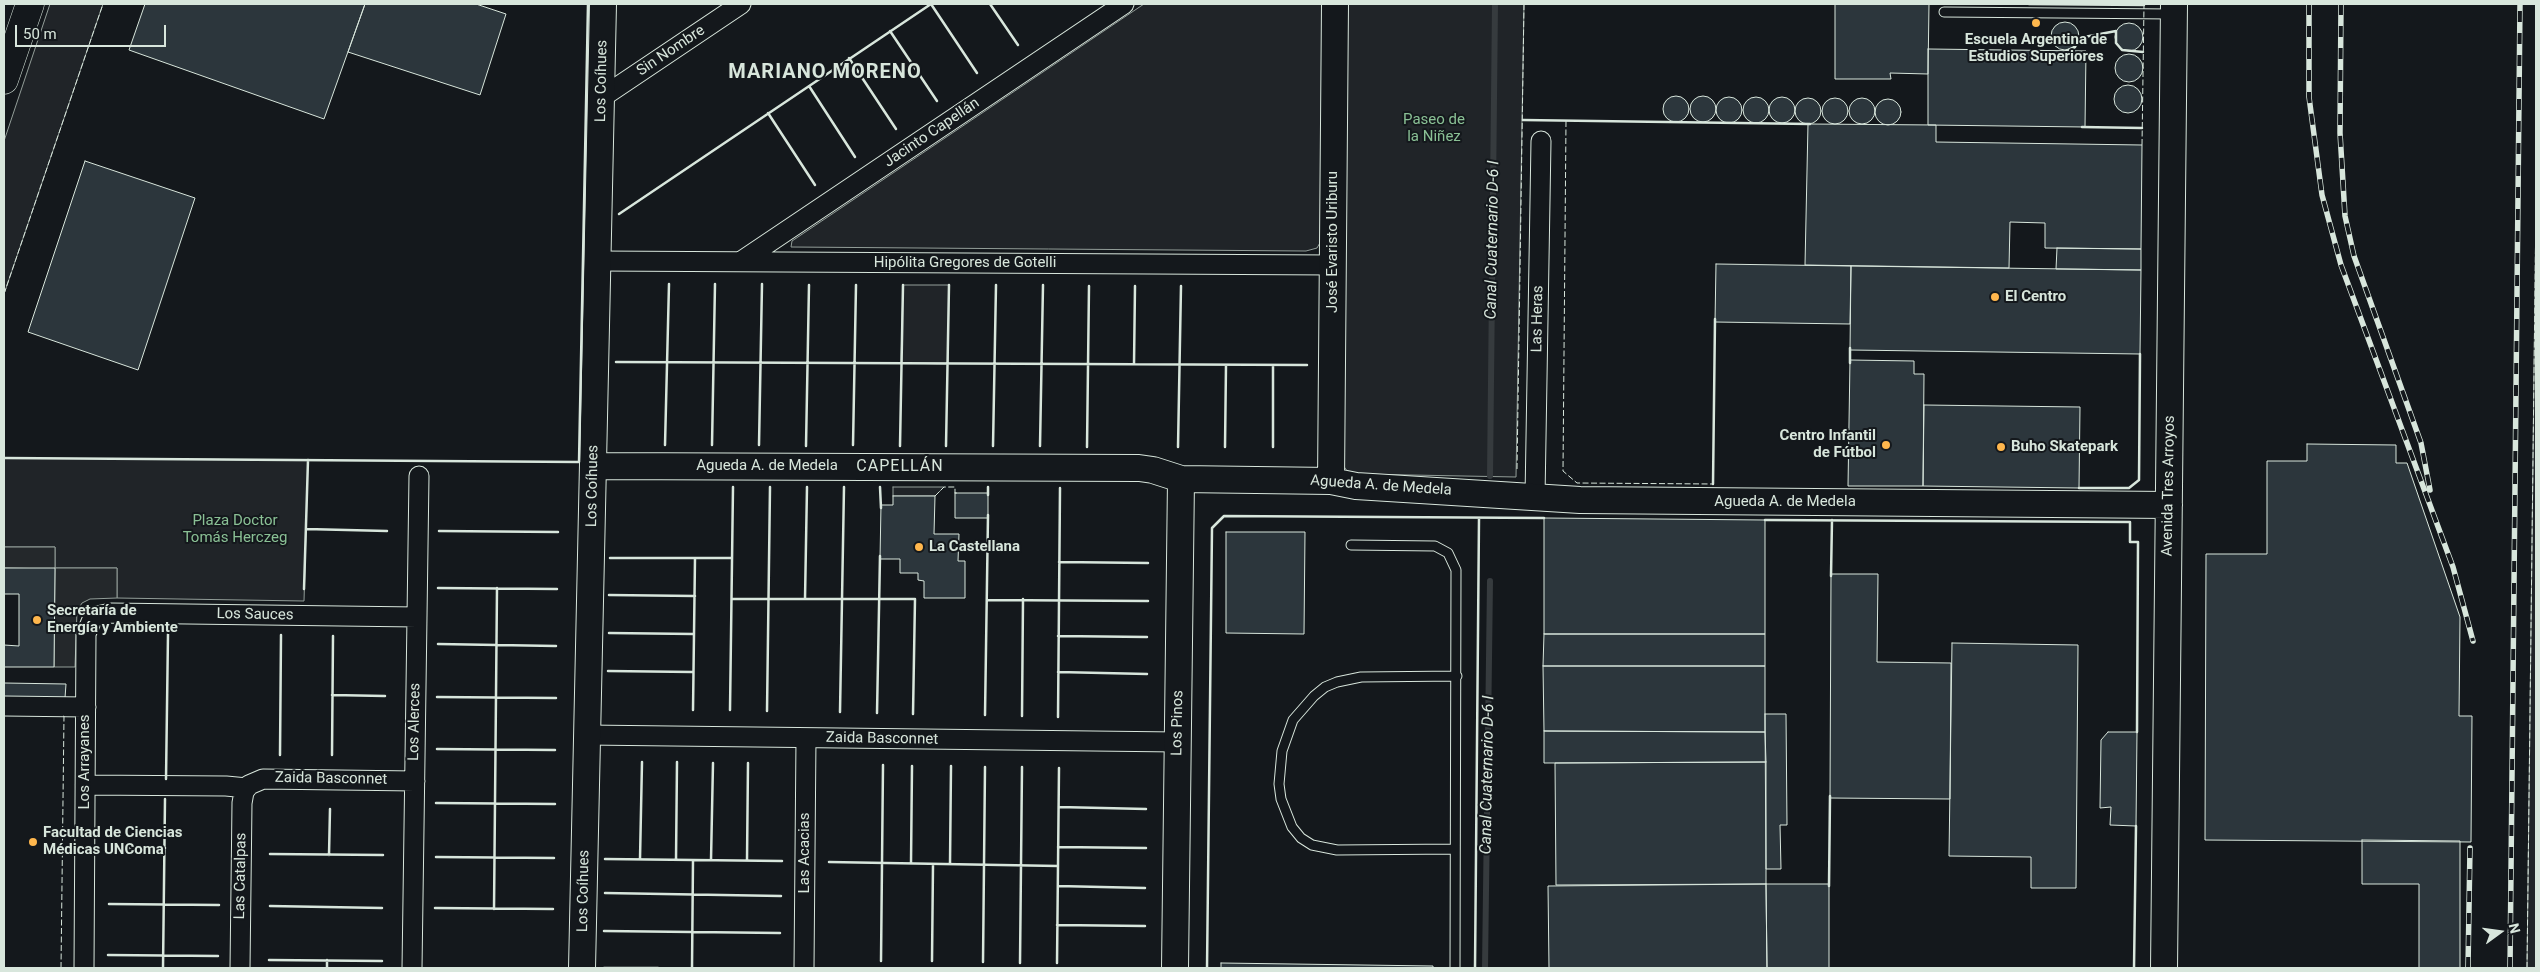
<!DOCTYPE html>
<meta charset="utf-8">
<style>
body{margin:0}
#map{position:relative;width:2540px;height:972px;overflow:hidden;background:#14181c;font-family:Roboto,sans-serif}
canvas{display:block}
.frame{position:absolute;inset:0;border:5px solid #d8e6dc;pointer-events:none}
.north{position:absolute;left:2475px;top:907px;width:50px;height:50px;-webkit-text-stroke:4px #14181c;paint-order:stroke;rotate:76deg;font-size:14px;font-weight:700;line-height:20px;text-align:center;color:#d8e6dc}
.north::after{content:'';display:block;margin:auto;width:18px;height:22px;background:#d8e6dc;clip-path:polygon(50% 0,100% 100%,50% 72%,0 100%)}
.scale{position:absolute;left:15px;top:25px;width:151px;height:22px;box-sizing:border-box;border:2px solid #d8e6dc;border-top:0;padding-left:6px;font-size:15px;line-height:18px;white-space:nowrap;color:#d8e6dc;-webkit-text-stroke:4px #14181c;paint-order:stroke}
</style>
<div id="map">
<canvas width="2540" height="972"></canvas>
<div class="frame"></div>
<div class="north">N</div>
<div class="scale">50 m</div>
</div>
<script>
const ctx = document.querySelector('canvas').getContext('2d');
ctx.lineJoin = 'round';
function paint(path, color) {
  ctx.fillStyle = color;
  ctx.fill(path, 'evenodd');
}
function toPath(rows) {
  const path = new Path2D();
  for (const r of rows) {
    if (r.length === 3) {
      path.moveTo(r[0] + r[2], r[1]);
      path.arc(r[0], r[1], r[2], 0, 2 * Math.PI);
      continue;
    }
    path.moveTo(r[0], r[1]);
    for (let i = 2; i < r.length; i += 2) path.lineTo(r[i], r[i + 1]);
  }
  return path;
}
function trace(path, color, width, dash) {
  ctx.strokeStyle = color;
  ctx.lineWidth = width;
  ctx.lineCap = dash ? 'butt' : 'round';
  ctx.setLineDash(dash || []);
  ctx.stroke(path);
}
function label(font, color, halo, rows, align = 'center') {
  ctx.font = font + ' Roboto,sans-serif';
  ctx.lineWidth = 4;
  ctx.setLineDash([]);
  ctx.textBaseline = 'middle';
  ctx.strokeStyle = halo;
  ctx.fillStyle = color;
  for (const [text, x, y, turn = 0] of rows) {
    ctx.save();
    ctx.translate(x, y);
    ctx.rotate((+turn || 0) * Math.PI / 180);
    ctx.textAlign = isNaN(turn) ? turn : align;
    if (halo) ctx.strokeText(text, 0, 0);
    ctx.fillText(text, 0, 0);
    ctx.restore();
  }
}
const green = toPath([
 [50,4,103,4,4,294,4,141,50,4],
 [1144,4,1323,4,1321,241,1317,248,1306,251,791,247,792,241,1144,4],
 [1347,4,1524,4,1516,477,1358,474,1347,471,1343,465,1347,4],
 [2536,203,2536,968,2527,968,2536,203],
 [903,285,949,285,948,364,901,363,903,285],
 [4,458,308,460,304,601,117,598,117,568,55,568,55,547,4,547,4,458],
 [893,487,944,487,935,496,893,496,893,487]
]);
const parking = toPath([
 [4,547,55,547,55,568,117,568,117,598,90,599,82,603,77,611,75,667,54,667,55,569,4,568,4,547]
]);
const stream = toPath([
 [1490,476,1495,4],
 [1485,968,1490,581]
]);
const building = toPath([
 [145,4,365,4,324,119,129,50,145,4],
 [365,4,476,4,506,14,480,95,348,52,365,4],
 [1835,4,1929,4,1928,74,1890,73,1891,79,1835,79,1835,4],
 [2065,36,14],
 [2129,37,14],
 [1928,49,2086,51,2085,127,1928,125,1928,49],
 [2129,68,14],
 [2128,99,14],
 [1676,109,13],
 [1703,109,13],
 [1782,110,13],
 [1756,110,13],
 [1729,110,13],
 [1808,111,13],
 [1835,111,13],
 [1862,111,13],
 [1888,112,13],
 [1808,124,1936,125,1936,142,2142,145,2141,249,2045,248,2045,223,2010,222,2009,268,1805,265,1808,124],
 [85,161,195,198,138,370,28,332,85,161],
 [2057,248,2141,249,2141,270,2056,269,2057,248],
 [1716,264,1851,266,1850,324,1715,322,1716,264],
 [1851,266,2141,270,2140,354,1850,350,1851,266],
 [1850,360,1914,361,1914,374,1924,374,1923,486,1848,486,1850,360],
 [1924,405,2080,407,2079,488,1923,486,1924,405],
 [2307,444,2396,445,2396,463,2407,463,2460,617,2459,716,2472,716,2471,842,2205,840,2206,554,2267,554,2267,461,2307,461,2307,444],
 [955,493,988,493,988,518,955,518,955,493],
 [893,496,935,496,934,534,959,534,958,561,965,561,965,598,924,598,924,581,918,580,918,573,900,573,900,559,880,559,881,505,893,505,893,496],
 [1544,518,1765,520,1765,634,1544,634,1544,518],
 [1226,532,1305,532,1304,634,1226,633,1226,532],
 [4,568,55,568,54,667,4,667,4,645,19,646,19,594,4,594,4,568],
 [1831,574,1878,574,1877,662,1951,663,1950,799,1830,798,1831,574],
 [1544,634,1765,634,1765,666,1543,666,1544,634],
 [1952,643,2078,645,2076,888,2031,888,2031,857,1949,856,1952,643],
 [1543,666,1765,666,1765,732,1544,731,1543,666],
 [4,683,66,684,65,698,4,697,4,683],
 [1765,714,1786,714,1787,825,1780,825,1781,869,1766,869,1765,714],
 [1544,731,1765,732,1766,762,1544,763,1544,731],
 [2108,732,2137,732,2136,826,2110,825,2111,807,2100,808,2101,740,2108,732],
 [1766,762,1766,884,1556,885,1555,763,1766,762],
 [2362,840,2460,841,2460,968,2419,968,2419,884,2362,884,2362,840],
 [1766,884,1767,968,1549,968,1548,886,1766,884],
 [1766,884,1829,884,1829,968,1767,968,1766,884],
 [1221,963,1433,966,1433,968,1221,968,1221,963]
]);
const lane = toPath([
 [1944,12,2171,14],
 [1351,545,1435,546,1448,553,1456,570,1455,968],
 [1455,849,1337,850,1312,845,1301,838,1292,827,1281,799,1279,784,1282,751,1293,720,1314,696,1325,687,1337,682,1361,677,1457,676]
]);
const street = toPath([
 [601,98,741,4],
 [598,261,1333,265],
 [740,262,1124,4],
 [1535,497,1541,141],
 [4,706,86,707],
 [587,735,1177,742],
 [85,785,226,786,247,788],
 [84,968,86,634,93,617,111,613,417,617],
 [240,968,242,803,244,792,249,785,263,779,415,781],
 [412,968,419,476],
 [804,968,806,738]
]);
const secondary = toPath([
 [593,466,1139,468,1153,470,1181,479,1331,481,1356,486,1580,500,2169,505],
 [1331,481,1335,4],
 [582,968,603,4],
 [1175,968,1181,479],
 [2164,968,2174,4]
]);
const highway = toPath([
 [4,80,30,4]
]);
const rail = toPath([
 [2309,4,2309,97,2322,195,2341,265,2453,567,2473,641],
 [2341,4,2340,133,2345,216,2354,256,2421,443,2430,490],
 [2468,968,2470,848],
 [2510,968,2520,4]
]);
const fence = toPath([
 [1566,121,1563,471,1577,483,1713,484],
 [2142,145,2144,5],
 [4,294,103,4],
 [1517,469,1524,4],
 [935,496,944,487,955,487,955,493,958,493],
 [61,968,64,716,61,716],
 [2527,968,2536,203]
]);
const wall = toPath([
 [931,4,977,73],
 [990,4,1018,45],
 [2029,4,2144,5],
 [890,31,937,101],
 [2066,51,2075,47,2079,38,2116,31,2116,43,2122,50,2143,52],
 [849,58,896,129],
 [809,86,855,157],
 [768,113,815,185],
 [1523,120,1810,124],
 [2082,127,2142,128],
 [619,214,931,4],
 [616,362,1307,365],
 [1850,363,1850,348],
 [1134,364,1135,286],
 [665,445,669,284],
 [712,445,715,284],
 [759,445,762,284],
 [853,445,856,285],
 [806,446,809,285],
 [900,446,903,285],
 [946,446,949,285],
 [993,446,996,285],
 [1040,446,1043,285],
 [1087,447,1089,286],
 [1178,447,1181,286],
 [1225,447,1226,365],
 [1273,447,1273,365],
 [4,458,579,462,588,4],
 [1713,484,1715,319],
 [880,487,881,508],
 [2079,488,2129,488,2139,480,2140,354],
 [988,495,988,487],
 [1765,520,2130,522,2130,542,2138,542,2137,732],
 [306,529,387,531],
 [439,531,558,532],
 [610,558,732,558],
 [1059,562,1148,563],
 [1831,576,1832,520],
 [438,588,557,589],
 [304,589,308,460],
 [609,595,695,596],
 [732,599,915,599,913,714],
 [805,599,807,487],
 [987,600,1148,601],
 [609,633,694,634],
 [1058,636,1147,637],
 [438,644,556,646],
 [608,671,693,672],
 [1058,672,1147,674],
 [332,695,385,696],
 [437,697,556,698],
 [693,710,695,558],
 [730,710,733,487],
 [767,711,770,487],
 [840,712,844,487],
 [877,713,880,556],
 [985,715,988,515],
 [1022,716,1023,599],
 [1058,717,1060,488],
 [437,749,555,750],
 [280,755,281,635],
 [332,755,333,636],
 [166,779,168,634],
 [436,803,555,804],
 [1059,807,1146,809],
 [1058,847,1146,848],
 [109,848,165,848],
 [270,854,383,855],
 [329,855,330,809],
 [436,857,554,858],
 [605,859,782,861],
 [640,859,642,762],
 [676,860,677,762],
 [711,860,713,763],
 [747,860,748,763],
 [829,862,1058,866],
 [911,863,912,766],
 [950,864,951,766],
 [1058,886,1145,888],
 [1829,886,1830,796],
 [605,893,781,896],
 [109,904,219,905],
 [270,906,382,908],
 [435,908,553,909],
 [494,909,497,588],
 [1057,925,1145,926],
 [604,931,780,933],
 [108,955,218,956],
 [269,960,382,961],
 [881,961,883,765],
 [932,961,933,864],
 [983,962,985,767],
 [1020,963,1022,767],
 [1057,963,1059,768],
 [163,968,165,799],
 [327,968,327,960],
 [604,968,658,968],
 [692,968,693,860],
 [1207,968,1212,528,1224,516,1544,518],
 [1475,968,1479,518],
 [2134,968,2136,826]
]);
const markers = [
 [2036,23,5,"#ffb74d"],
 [1995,297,5,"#ffb74d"],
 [1886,445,5,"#ffb74d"],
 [2001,447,5,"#ffb74d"],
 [919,547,5,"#ffb74d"],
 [37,620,5,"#ffb74d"],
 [33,842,5,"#ffb74d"]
];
const poiNames = [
 ["Escuela Argentina de",2036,40,"center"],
 ["Estudios Superiores",2036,57,"center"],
 ["El Centro",2005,297],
 ["Centro Infantil",1876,436,"right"],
 ["de Fútbol",1876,453,"right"],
 ["Buho Skatepark",2011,447],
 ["La Castellana",929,547],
 ["Secretaría de",47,611],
 ["Energía y Ambiente",47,628],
 ["Facultad de Ciencias",43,833],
 ["Médicas UNComa",43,850]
];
const streetNames = [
 ["Sin Nombre",671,51,-34],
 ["Los Coíhues",602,81,-89],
 ["Jacinto Capellán",932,133,-34],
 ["José Evaristo Uriburu",1333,242,-90],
 ["Hipólita Gregores de Gotelli",965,263],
 ["Las Heras",1538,319,-89],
 ["Agueda A. de Medela",767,466],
 ["Los Coíhues",593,486,-89],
 ["Agueda A. de Medela",1381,486,4],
 ["Avenida Tres Arroyos",2169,486,-89],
 ["Agueda A. de Medela",1785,502],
 ["Los Sauces",255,615,1],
 ["Los Alerces",415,722,-89],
 ["Los Pinos",1178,723,-89],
 ["Zaida Basconnet",882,739,1],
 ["Los Arrayanes",85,762,-90],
 ["Zaida Basconnet",331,779,1],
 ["Las Acacias",805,853,-90],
 ["Las Catalpas",241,876,-89],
 ["Los Coíhues",584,891,-89]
];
const parkNames = [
 ["Paseo de",1434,120],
 ["la Niñez",1434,137],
 ["Plaza Doctor",235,521],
 ["Tomás Herczeg",235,538]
];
const waterNames = [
 ["Canal Cuaternario D-6 I",1493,240,-89],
 ["Canal Cuaternario D-6 I",1488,775,-89]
];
const neighbourhoodNames = [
 ["CAPELLÁN",900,467]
];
const districtNames = [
 ["MARIANO MORENO",825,73]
];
paint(green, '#202428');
trace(green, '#939e99', 1);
paint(parking, '#24282b');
trace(parking, '#939e99', 1);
trace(stream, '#363b3e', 6);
paint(building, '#2c363c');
trace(building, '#d8e6dc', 1);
trace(lane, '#d8e6dc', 11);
trace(street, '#d8e6dc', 21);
trace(secondary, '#d8e6dc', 28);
trace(highway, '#d8e6dc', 29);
trace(lane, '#14181c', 9);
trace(street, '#14181c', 19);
trace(secondary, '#14181c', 26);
trace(highway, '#14181c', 28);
trace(rail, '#d8e6dc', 5.5);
trace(rail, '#14181c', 4, [11]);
trace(fence, '#d8e6dc', 1, [6, 2.5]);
trace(wall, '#d8e6dc', 2.5);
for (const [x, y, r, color] of markers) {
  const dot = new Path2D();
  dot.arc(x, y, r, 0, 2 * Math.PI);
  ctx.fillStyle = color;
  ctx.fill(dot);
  trace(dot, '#14181c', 2);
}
label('bold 15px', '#d8e6dc', '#14181c', poiNames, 'left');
label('15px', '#d8e6dc', '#14181c', streetNames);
label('15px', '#8ac095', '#14181c', parkNames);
label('italic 16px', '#d8e6dc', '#14181c', waterNames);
ctx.letterSpacing = '1px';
label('16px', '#d8e6dc', '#14181c', neighbourhoodNames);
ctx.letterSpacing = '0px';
ctx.letterSpacing = '1px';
label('bold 20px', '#d8e6dc', '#14181c', districtNames);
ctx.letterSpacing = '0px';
</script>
